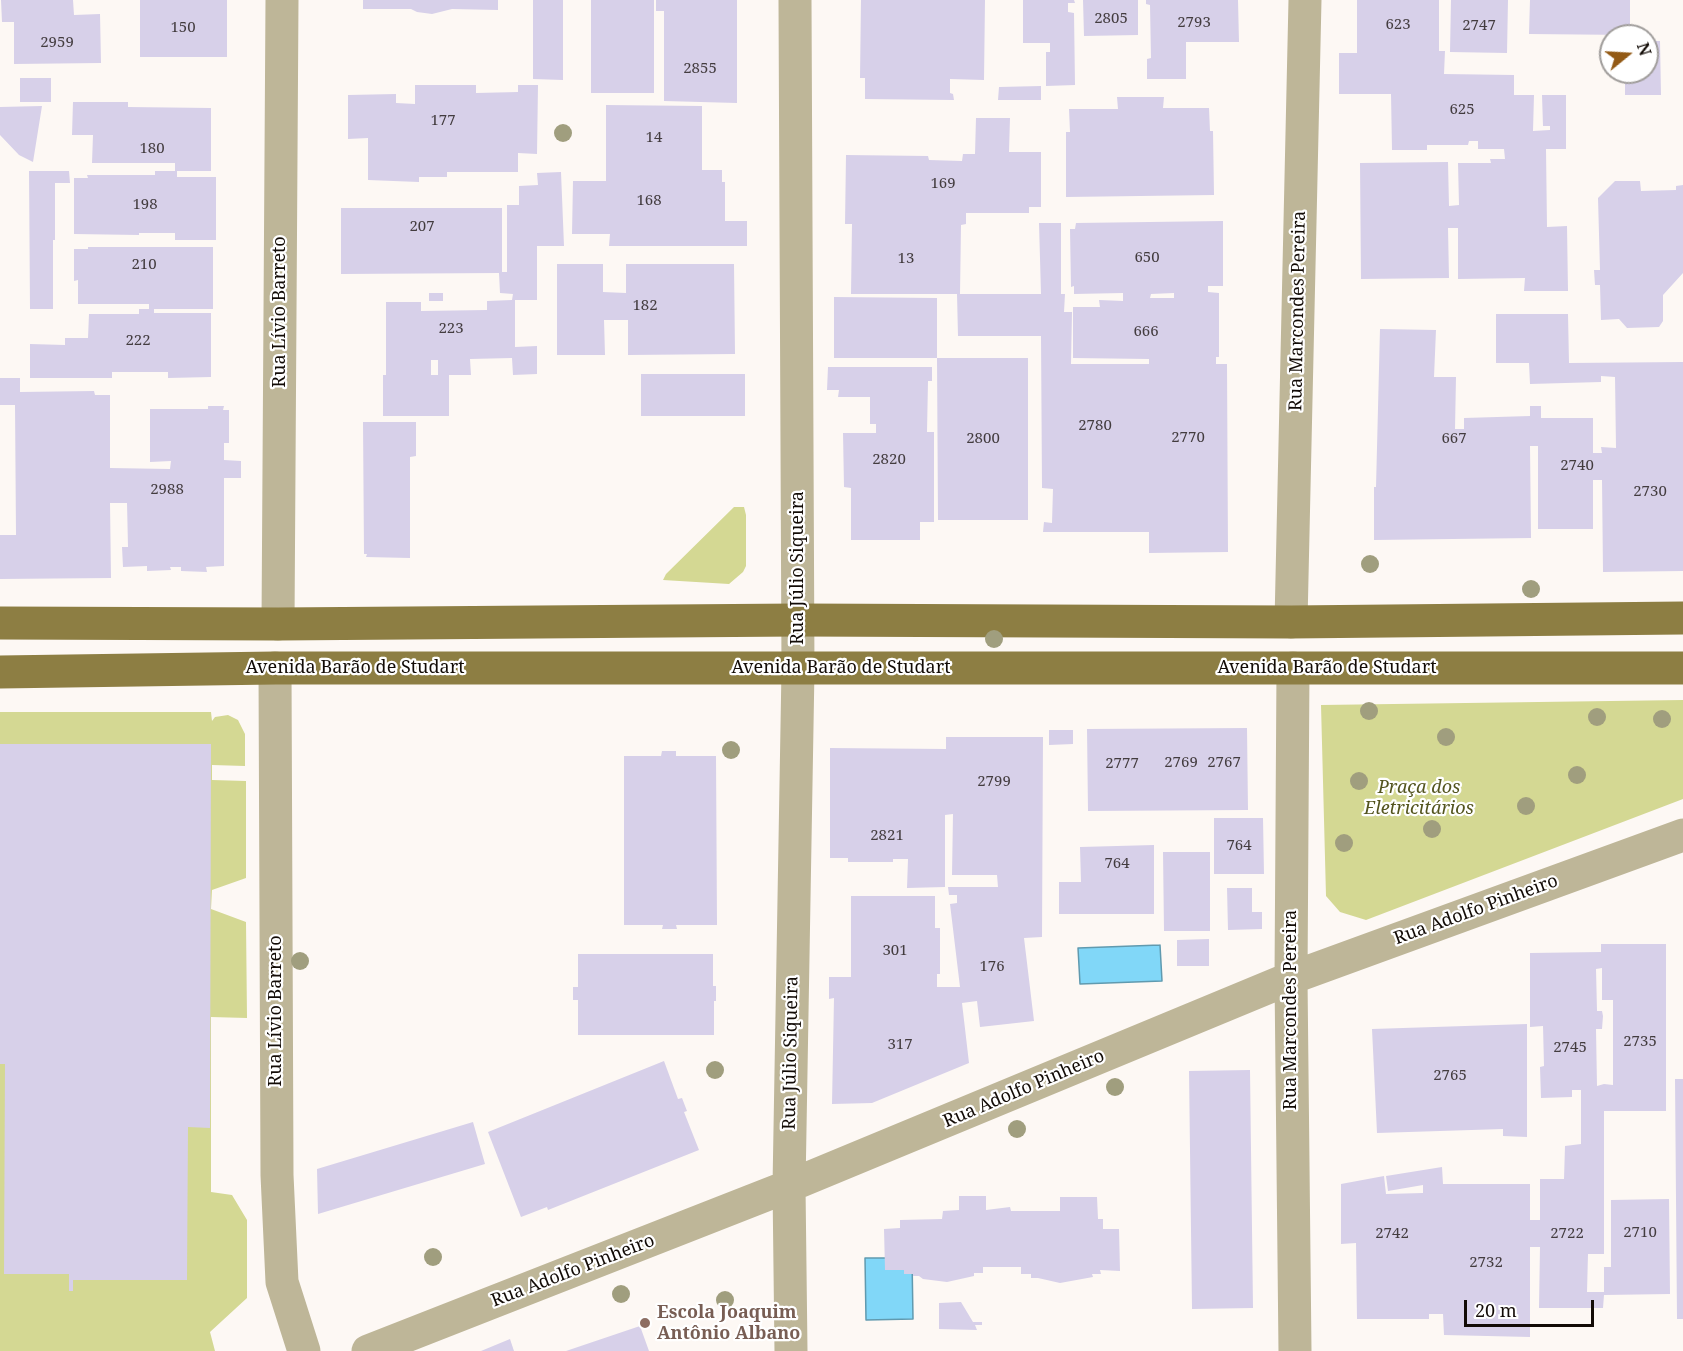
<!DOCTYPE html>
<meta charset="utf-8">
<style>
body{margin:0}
#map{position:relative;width:1683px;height:1351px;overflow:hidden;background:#fdf8f4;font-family:"Noto Serif",serif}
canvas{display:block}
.north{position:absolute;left:1599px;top:24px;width:60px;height:60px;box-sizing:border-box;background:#fff;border:2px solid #a09d9b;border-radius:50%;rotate:72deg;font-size:16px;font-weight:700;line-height:24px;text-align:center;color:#120b06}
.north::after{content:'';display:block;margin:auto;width:21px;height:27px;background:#935a15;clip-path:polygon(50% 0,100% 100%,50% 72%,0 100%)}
.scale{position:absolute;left:1464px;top:1300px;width:130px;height:27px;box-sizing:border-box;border:3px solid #120b06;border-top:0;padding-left:8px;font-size:18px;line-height:21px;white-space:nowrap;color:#120b06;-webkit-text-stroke:4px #fff;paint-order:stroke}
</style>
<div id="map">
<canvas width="1683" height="1351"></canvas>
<div class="north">N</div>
<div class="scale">20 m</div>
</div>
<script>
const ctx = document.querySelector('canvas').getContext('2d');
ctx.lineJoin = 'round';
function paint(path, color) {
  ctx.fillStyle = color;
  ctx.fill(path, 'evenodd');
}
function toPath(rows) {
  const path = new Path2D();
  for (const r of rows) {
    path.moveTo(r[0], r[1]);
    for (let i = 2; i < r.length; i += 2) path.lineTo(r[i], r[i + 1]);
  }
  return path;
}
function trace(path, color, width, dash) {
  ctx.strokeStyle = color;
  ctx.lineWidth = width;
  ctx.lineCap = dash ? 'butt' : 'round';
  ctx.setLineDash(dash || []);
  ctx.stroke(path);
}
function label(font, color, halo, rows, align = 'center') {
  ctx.font = font + ' "Noto Serif",serif';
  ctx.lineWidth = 4.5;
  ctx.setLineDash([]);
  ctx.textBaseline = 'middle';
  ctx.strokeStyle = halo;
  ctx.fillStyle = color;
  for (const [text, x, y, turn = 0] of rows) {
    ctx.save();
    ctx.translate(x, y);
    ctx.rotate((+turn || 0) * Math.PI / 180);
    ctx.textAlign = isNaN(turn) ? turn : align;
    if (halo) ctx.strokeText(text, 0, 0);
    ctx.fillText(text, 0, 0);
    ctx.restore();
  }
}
const green = toPath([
 [734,507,744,507,746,515,746,566,743,572,729,584,663,580,666,574],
 [1683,700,1683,799,1366,920,1340,912,1326,896,1321,705],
 [0,712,211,712,212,721,215,717,228,715,238,720,245,734,245,766,212,765,212,780,246,781,246,878,212,890,211,909,246,922,247,1018,211,1017,211,1192,232,1195,247,1220,247,1298,210,1332,215,1351,0,1351]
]);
const water = toPath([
 [1160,945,1162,981,1080,984,1078,948,1160,945],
 [865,1258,912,1258,913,1319,866,1320,865,1258]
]);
const building = toPath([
 [1,0,73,0,74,15,100,14,101,63,14,64,14,22,2,22],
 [140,0,227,0,227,57,140,57],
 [363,0,498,0,498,10,452,9,432,14,417,12,411,9,363,9],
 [533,0,563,0,563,80,533,79],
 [591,0,654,0,654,93,591,93],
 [656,0,737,0,737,103,664,101,664,11,656,11],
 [861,0,985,0,984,80,950,79,950,93,953,94,954,100,865,99,865,78,860,78],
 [1023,0,1074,0,1075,3,1068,3,1068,12,1074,13,1075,85,1046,86,1046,52,1050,52,1050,43,1023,43],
 [1083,0,1138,0,1138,35,1084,36],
 [1146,0,1238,0,1239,42,1186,42,1186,79,1147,79,1147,59,1151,58,1150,5,1146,4],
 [1357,0,1439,0,1439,51,1445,51,1444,74,1514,75,1514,95,1534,95,1533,131,1550,130,1550,126,1543,126,1542,95,1566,95,1566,149,1546,149,1547,227,1567,226,1568,291,1524,291,1525,278,1458,279,1458,228,1448,228,1449,278,1361,279,1360,163,1448,162,1449,206,1459,205,1458,163,1491,163,1490,159,1505,159,1504,149,1478,149,1478,141,1469,141,1468,145,1427,145,1427,150,1392,150,1391,94,1339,94,1339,53,1357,53],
 [1451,0,1508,0,1507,53,1450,52],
 [1530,0,1630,0,1630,35,1529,34],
 [1647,41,1660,41,1661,95,1625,95,1625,72,1647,72],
 [20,78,51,78,51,102,20,102],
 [415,85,476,85,476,93,518,92,518,85,538,85,537,154,518,153,518,172,447,172,447,177,419,177,419,182,368,180,368,138,348,139,348,95,396,94,396,103,415,104],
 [1041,86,1041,100,998,100,999,87],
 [1117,97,1164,97,1163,108,1209,108,1210,131,1213,131,1214,195,1066,197,1066,132,1070,132,1069,109,1118,109],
 [73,102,128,102,128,107,211,108,211,171,177,171,177,177,216,177,216,240,175,240,175,233,139,233,139,235,74,234,74,178,88,178,87,175,155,175,155,171,175,171,175,163,92,163,93,135,72,135],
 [606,105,702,106,702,170,722,170,722,182,725,182,725,221,747,221,747,246,609,246,610,234,572,234,573,181,606,181],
 [42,106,33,162,19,155,0,135,0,107],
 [976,118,1010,118,1009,152,1041,152,1041,207,1029,207,1029,213,966,213,966,224,961,225,960,294,1041,294,1039,223,1061,223,1061,294,1065,294,1064,312,1072,312,1071,364,1149,364,1149,359,1073,358,1073,307,1100,307,1099,300,1123,301,1123,293,1074,294,1074,286,1071,287,1070,229,1075,229,1076,223,1223,221,1223,286,1208,286,1208,292,1219,293,1219,357,1216,357,1216,364,1227,364,1228,552,1149,553,1149,532,1043,532,1044,522,1052,523,1053,489,1042,488,1041,336,958,336,957,294,851,294,852,224,845,224,846,155,928,156,929,160,962,161,963,154,975,154],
 [1174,293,1174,298,1150,298,1151,294],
 [29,171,69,171,70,183,55,183,55,240,53,240,53,309,30,309],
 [561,172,564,246,537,246,537,300,515,300,515,347,537,346,537,374,513,375,512,358,470,359,471,375,449,375,449,416,383,416,383,375,386,375,386,302,421,302,421,311,487,310,487,301,512,300,513,294,500,293,499,273,341,274,341,208,502,208,502,272,507,272,507,205,519,205,519,186,538,185,537,173],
 [431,360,438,360,438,375,431,375],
 [1615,181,1640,181,1641,191,1676,190,1676,186,1683,185,1683,273,1663,295,1663,321,1659,327,1627,328,1619,319,1601,320,1600,285,1595,285,1594,270,1600,270,1598,198],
 [88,247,213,247,213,309,154,309,154,313,211,313,211,377,168,378,168,372,112,372,112,378,30,378,30,344,65,345,65,338,88,338,89,314,139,314,139,309,149,309,149,304,78,304,78,280,74,281,74,249,88,249],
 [557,264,603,264,603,292,626,293,626,264,734,264,735,354,628,355,628,320,604,320,605,355,557,355],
 [429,293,443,293,443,301,429,301],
 [834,297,937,298,937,358,834,358],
 [1496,314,1568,314,1569,363,1683,362,1683,571,1603,572,1602,480,1593,480,1593,529,1538,529,1538,446,1530,446,1531,538,1374,540,1374,487,1376,487,1380,329,1436,330,1434,377,1456,377,1455,429,1464,429,1464,418,1530,416,1530,406,1541,406,1541,418,1593,418,1593,453,1602,453,1601,447,1616,448,1615,377,1601,376,1601,382,1530,384,1529,363,1496,363],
 [937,358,1028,358,1028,520,938,520],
 [828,367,932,367,932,381,928,381,927,432,934,432,934,522,920,522,920,540,851,540,851,488,844,487,843,433,876,433,876,424,870,424,870,397,838,397,839,390,827,390],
 [641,374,745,374,745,416,641,416],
 [0,378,20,378,20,392,94,391,95,395,110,395,110,468,170,469,171,461,150,462,150,409,208,409,208,406,224,406,223,410,229,410,229,443,224,443,224,460,241,461,241,478,224,478,224,566,206,567,207,572,181,571,181,567,170,567,171,570,147,571,147,566,123,567,122,547,128,547,127,503,110,503,111,578,0,579,0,535,16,535,15,405,0,405],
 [363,422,416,422,416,456,410,457,410,558,366,557,367,554,364,554],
 [1247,728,1248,810,1088,811,1087,729],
 [1049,730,1073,730,1073,744,1049,745],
 [946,737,1043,737,1042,937,1024,938,1034,1021,980,1027,977,1001,962,1003,969,1063,872,1103,832,1104,834,998,829,999,829,977,851,977,851,896,935,896,935,928,940,928,940,974,937,974,937,987,960,987,950,904,957,903,957,895,949,895,948,887,998,887,997,875,952,875,953,814,945,815,945,887,907,888,908,859,893,859,893,862,848,862,848,858,830,858,830,748,946,749],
 [0,744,211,744,210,1128,188,1127,187,1280,73,1280,73,1291,69,1291,69,1274,4,1274,5,1064,0,1064],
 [662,751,676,751,676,756,716,756,717,925,676,925,677,929,662,929,663,925,624,925,624,756,661,756],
 [1214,818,1263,818,1264,874,1214,874],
 [1154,845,1154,914,1059,914,1059,882,1081,882,1080,847],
 [1163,852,1210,852,1210,931,1164,931],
 [1227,888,1252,888,1252,912,1262,912,1262,929,1228,930],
 [1209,939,1209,966,1177,966,1177,940],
 [1601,944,1666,944,1666,1111,1604,1111,1604,1254,1588,1254,1587,1292,1604,1292,1604,1267,1611,1267,1611,1200,1669,1199,1670,1294,1604,1295,1603,1308,1539,1308,1540,1247,1530,1247,1530,1337,1444,1335,1443,1314,1429,1314,1429,1319,1357,1319,1356,1243,1341,1244,1341,1184,1384,1176,1386,1194,1423,1193,1423,1185,1388,1191,1386,1176,1442,1167,1443,1184,1530,1184,1530,1220,1540,1220,1540,1179,1564,1179,1565,1146,1581,1144,1581,1090,1572,1090,1572,1097,1541,1098,1540,1067,1544,1066,1543,1026,1530,1027,1530,953,1601,952],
 [1602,968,1602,1000,1613,1000,1613,1085,1604,1084,1597,1086,1596,1029,1602,1029,1603,1016,1602,1011,1597,1011,1596,969],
 [578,954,713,954,713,986,716,986,716,1001,714,1001,714,1035,578,1035,578,1000,573,1000,573,987,578,987],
 [1527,1024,1527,1137,1503,1136,1503,1129,1377,1133,1372,1029],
 [664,1061,678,1099,682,1098,687,1111,684,1112,699,1150,548,1210,547,1207,521,1217,488,1132],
 [1250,1070,1253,1308,1192,1309,1189,1071],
 [1675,1079,1683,1079,1683,1319,1677,1319],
 [473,1122,485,1164,318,1214,317,1169],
 [959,1196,986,1196,986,1210,1010,1207,1011,1211,1060,1211,1060,1197,1097,1197,1098,1219,1103,1219,1103,1229,1119,1229,1120,1271,1100,1270,1101,1274,1092,1274,1093,1277,1060,1283,1038,1278,1031,1278,1031,1274,1021,1274,1021,1267,983,1267,983,1273,974,1273,974,1276,947,1282,923,1279,919,1276,913,1276,913,1274,904,1274,904,1270,885,1270,884,1229,900,1228,900,1220,942,1219,943,1211,959,1210],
 [961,1302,973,1322,982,1322,982,1325,975,1325,977,1330,939,1329,939,1303],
 [640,1326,649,1351,566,1351],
 [510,1339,514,1351,481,1351]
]);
const street = toPath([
 [1291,622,1305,0],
 [278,624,282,0],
 [275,668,277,1175,282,1282,304,1351],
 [1293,668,1291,978,1295,1351],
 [368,1351,789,1186,1291,978,1683,835],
 [791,1351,789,1186,798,669,795,0]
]);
const primary = toPath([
 [0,623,278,624,798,620,1291,622,1683,618],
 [0,672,275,668,1683,668]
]);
const trees = [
 [563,133],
 [1370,564],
 [1531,589],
 [994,639],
 [1369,711],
 [1597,717],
 [1662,719],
 [1446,737],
 [731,750],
 [1577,775],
 [1359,781],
 [1526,806],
 [1432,829],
 [1344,843],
 [300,961],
 [715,1070],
 [1115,1087],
 [1017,1129],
 [433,1257],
 [621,1294],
 [725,1300]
];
const markers = [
 [645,1323,6,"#8d6e63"]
];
const numberNames = [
 ["2805",1111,19],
 ["2793",1194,23],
 ["623",1398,25],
 ["2747",1479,26],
 ["150",183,28],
 ["2959",57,43],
 ["2855",700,69],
 ["625",1462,110],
 ["177",443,121],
 ["14",654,138],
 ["180",152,149],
 ["169",943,184],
 ["168",649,201],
 ["198",145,205],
 ["207",422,227],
 ["650",1147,258],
 ["13",906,259],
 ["210",144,265],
 ["182",645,306],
 ["223",451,329],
 ["666",1146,332],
 ["222",138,341],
 ["2780",1095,426],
 ["2770",1188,438],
 ["2800",983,439],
 ["667",1454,439],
 ["2820",889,460],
 ["2740",1577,466],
 ["2988",167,490],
 ["2730",1650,492],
 ["2769",1181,763],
 ["2767",1224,763],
 ["2777",1122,764],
 ["2799",994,782],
 ["2821",887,836],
 ["764",1239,846],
 ["764",1117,864],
 ["301",895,951],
 ["176",992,967],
 ["2735",1640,1042],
 ["317",900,1045],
 ["2745",1570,1048],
 ["2765",1450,1076],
 ["2710",1640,1233],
 ["2742",1392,1234],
 ["2722",1567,1234],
 ["2732",1486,1263]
];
const streetNames = [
 ["Rua Marcondes Pereira",1298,311,-89],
 ["Rua Lívio Barreto",280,312,-90],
 ["Rua Júlio Siqueira",798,568,-90],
 ["Avenida Barão de Studart",355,668],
 ["Avenida Barão de Studart",841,668],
 ["Avenida Barão de Studart",1327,668],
 ["Rua Adolfo Pinheiro",1476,910,-20],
 ["Rua Marcondes Pereira",1291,1010,-90],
 ["Rua Lívio Barreto",276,1011,-90],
 ["Rua Júlio Siqueira",791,1053,-89],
 ["Rua Adolfo Pinheiro",1024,1089,-23],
 ["Rua Adolfo Pinheiro",573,1271,-21]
];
const parkNames = [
 ["Praça dos",1419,788],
 ["Eletricitários",1419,809]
];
const educationNames = [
 ["Escola Joaquim",657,1313],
 ["Antônio Albano",657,1334]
];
paint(green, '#d4d893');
paint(water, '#81d7f8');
trace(water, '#609aaf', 1.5);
paint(building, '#d7d0e9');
trace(street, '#beb698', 33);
trace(primary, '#8d7e43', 33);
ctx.fillStyle = '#a09e7e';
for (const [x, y] of trees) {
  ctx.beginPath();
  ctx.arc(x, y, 9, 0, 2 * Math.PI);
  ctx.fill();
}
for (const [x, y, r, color] of markers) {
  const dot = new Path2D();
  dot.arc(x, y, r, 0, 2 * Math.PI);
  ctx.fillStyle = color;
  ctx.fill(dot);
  trace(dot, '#fff', 2);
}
label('15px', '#433c3f', null, numberNames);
label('18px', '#120b06', '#fff', streetNames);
label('italic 18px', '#53541e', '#fff', parkNames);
label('bold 18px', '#785e54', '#fff', educationNames, 'left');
</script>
